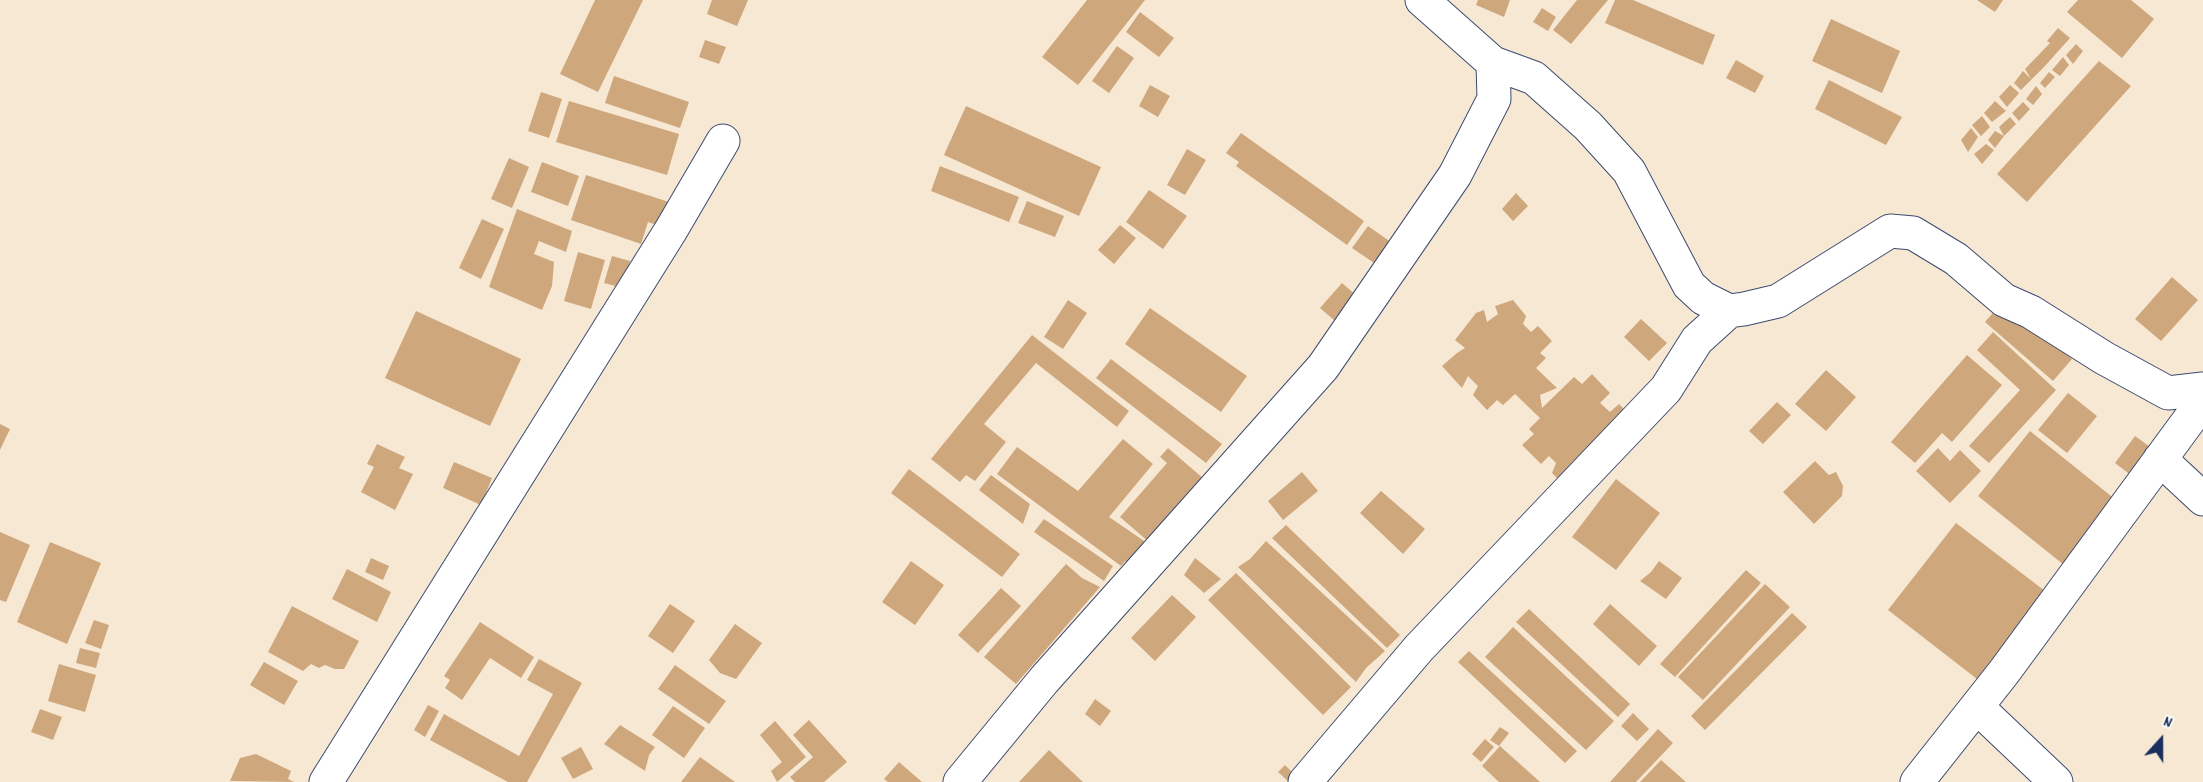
<!DOCTYPE html>
<style>
body{margin:0}
#map{position:relative;width:2203px;height:782px;overflow:hidden;background:#f7e8d4;font-family:Dekko,sans-serif}
canvas{display:block}
.north{position:absolute;left:2131px;top:710px;width:60px;height:60px;-webkit-text-stroke:4px #fdfcf7;paint-order:stroke;rotate:21deg;font-size:16px;font-weight:700;line-height:24px;text-align:center;color:#1b2f5e}
.north::after{content:'';display:block;margin:auto;width:21px;height:27px;background:#1b2f5e;clip-path:polygon(50% 0,100% 100%,50% 72%,0 100%)}
</style>
<div id="map">
<canvas width="2203" height="782"></canvas>
<div class="north">N</div>
</div>
<script>
const ctx = document.querySelector('canvas').getContext('2d');
ctx.lineJoin = 'round';
function paint(path, color) {
  ctx.fillStyle = color;
  ctx.fill(path, 'evenodd');
}
function toPath(rows) {
  const path = new Path2D();
  for (const r of rows) {
    path.moveTo(r[0], r[1]);
    for (let i = 2; i < r.length; i += 2) path.lineTo(r[i], r[i + 1]);
  }
  return path;
}
function trace(path, color, width, dash) {
  ctx.strokeStyle = color;
  ctx.lineWidth = width;
  ctx.lineCap = dash ? 'butt' : 'round';
  ctx.setLineDash(dash || []);
  ctx.stroke(path);
}
const building = toPath([
 [595,0,643,0,598,92,560,74],
 [712,0,748,0,737,26,707,14],
 [1087,0,1145,0,1078,85,1042,57],
 [1478,0,1510,0,1504,17,1476,5],
 [1577,0,1608,0,1571,44,1553,30],
 [1615,0,1633,0,1715,35,1703,65,1605,23],
 [1977,0,2003,0,1995,12],
 [2078,0,2131,0,2154,19,2122,58,2067,12],
 [1542,8,1556,17,1548,31,1533,22],
 [1140,12,1174,38,1159,57,1126,32],
 [1831,19,1900,51,1882,93,1812,61],
 [2058,28,2070,38,2045,66,2021,90,2014,83,2023,71,2031,79,2025,69,2050,43,2047,41],
 [705,40,726,47,719,64,699,57],
 [2076,44,2083,51,2073,64,2066,55],
 [1117,46,1134,58,1109,93,1092,81],
 [2063,57,2069,65,2060,76,2052,70],
 [1736,60,1764,76,1755,93,1726,78],
 [2099,61,2131,86,2027,202,1997,174],
 [2049,72,2055,77,2045,88,2040,83],
 [614,76,689,102,680,128,605,103],
 [1829,80,1902,117,1886,145,1815,109],
 [1150,85,1170,96,1158,117,1139,106],
 [2010,85,2019,93,2007,107,1999,97],
 [2036,86,2042,94,2033,105,2026,99],
 [541,92,562,99,549,138,528,131],
 [569,101,679,134,667,175,556,142],
 [1995,101,2006,111,1992,122,1984,113],
 [2023,102,2030,109,2019,121,2012,113],
 [966,106,1101,167,1079,216,944,155],
 [1982,116,1990,127,1981,136,1972,125],
 [2010,117,2016,124,2004,136,1999,127],
 [1971,128,1978,137,1968,152,1961,140],
 [1995,131,2004,136,1995,148,1988,140],
 [1241,133,1364,221,1347,245,1236,166,1239,162,1226,153],
 [1986,144,1994,150,1982,164,1974,154],
 [1187,149,1206,160,1185,195,1167,185],
 [509,158,529,167,512,208,491,199],
 [542,162,579,176,568,206,531,192],
 [940,166,1019,197,1009,222,931,191],
 [586,175,678,205,670,229,648,222,641,244,571,220],
 [1149,190,1187,216,1163,249,1126,222],
 [1516,193,1528,206,1513,221,1502,209],
 [1027,201,1064,216,1055,237,1018,223],
 [517,209,572,231,566,252,539,241,534,254,554,262,552,286,542,310,489,287],
 [482,219,504,229,481,279,459,268],
 [1120,225,1136,238,1114,264,1098,250],
 [1368,226,1395,245,1380,267,1352,248],
 [578,252,605,260,591,309,564,301],
 [612,256,630,261,623,288,604,283],
 [2172,277,2198,300,2161,341,2135,319],
 [1342,283,1357,296,1335,321,1320,308],
 [1068,300,1087,313,1063,349,1044,337],
 [1513,300,1526,316,1523,324,1531,332,1538,326,1552,341,1540,353,1546,358,1536,368,1557,388,1540,395,1542,408,1574,377,1582,384,1592,374,1610,393,1600,403,1610,412,1619,404,1632,417,1565,486,1552,473,1556,463,1549,456,1541,464,1522,445,1534,434,1529,429,1540,418,1515,394,1503,405,1497,400,1487,410,1473,395,1478,386,1468,376,1462,388,1442,366,1457,353,1465,348,1455,340,1476,313,1484,310,1487,322,1498,314,1495,306],
 [2004,300,2072,359,2053,381,1985,322],
 [1150,308,1247,376,1221,412,1125,344],
 [416,311,521,359,490,426,385,378],
 [1641,319,1667,343,1649,361,1624,337],
 [1993,332,2056,390,1989,463,1969,446,2020,390,1977,350],
 [1032,335,1129,411,1117,427,1036,363,984,424,1006,442,975,481,966,475,960,482,931,459],
 [1967,355,2002,385,1952,442,1942,433,1915,463,1891,442],
 [1111,359,1222,444,1206,463,1096,378],
 [1826,370,1856,397,1826,431,1795,404],
 [2068,393,2097,416,2067,453,2038,430],
 [1777,402,1791,415,1763,444,1749,431],
 [0,424,10,429,0,450],
 [2030,431,2116,500,2064,565,1978,496],
 [2135,436,2153,449,2132,476,2115,463],
 [1123,439,1153,464,1109,517,1150,545,1133,567,1125,561,1121,566,997,474,1017,447,1078,491],
 [377,444,405,457,399,468,413,474,395,510,361,492,374,467,367,464],
 [1168,448,1204,479,1150,543,1120,517,1167,463,1160,457],
 [1938,448,1950,461,1960,450,1981,471,1950,503,1916,471],
 [1815,461,1829,475,1836,472,1843,486,1842,496,1814,524,1783,492],
 [454,462,492,478,481,505,443,488],
 [909,469,1020,554,1002,577,891,493],
 [1302,472,1318,491,1283,520,1268,501],
 [991,475,1030,504,1023,524,979,490],
 [1616,479,1660,513,1616,570,1572,537],
 [1381,491,1425,529,1403,554,1360,513],
 [1044,519,1113,566,1104,581,1034,532],
 [1956,523,2045,591,1977,679,1888,610],
 [1286,525,1400,635,1387,648,1272,538],
 [0,532,30,545,6,602,0,600],
 [1266,541,1385,651,1366,668,1356,682,1238,567,1250,559],
 [50,542,101,563,67,644,17,622],
 [371,558,389,566,383,580,365,572],
 [1195,558,1221,579,1204,593,1184,575],
 [911,561,944,585,915,625,882,602],
 [1659,561,1682,578,1666,599,1640,581,1651,572],
 [1066,564,1082,578,1100,587,1016,684,984,657],
 [347,569,391,592,377,622,332,599],
 [1746,570,1761,583,1675,677,1660,664],
 [1236,573,1351,687,1323,715,1208,600],
 [1765,584,1790,607,1703,700,1678,677],
 [1001,588,1021,606,978,653,958,635],
 [1172,595,1196,617,1155,661,1131,638],
 [670,604,695,621,673,653,648,636],
 [1610,604,1657,646,1639,666,1593,624],
 [292,606,359,641,344,669,335,669,325,665,319,668,311,664,303,671,268,652],
 [1529,609,1630,704,1618,717,1516,622],
 [1792,613,1807,627,1705,730,1691,716],
 [94,620,109,625,101,649,85,643],
 [480,622,534,657,521,678,490,658,462,700,445,688,450,680,444,676],
 [735,624,762,643,736,679,720,673,709,660],
 [1513,627,1614,721,1586,750,1485,657],
 [80,648,100,653,96,668,76,663],
 [1469,651,1577,751,1565,763,1458,662],
 [539,659,582,683,527,782,508,782,430,740,444,714,519,756,553,694,527,680],
 [264,662,298,681,284,705,250,685],
 [59,664,96,675,85,712,48,701],
 [675,665,726,701,709,724,658,689],
 [1095,699,1111,711,1100,726,1085,714],
 [428,705,439,711,425,737,414,730],
 [673,706,705,728,684,758,652,735],
 [40,709,62,717,53,740,31,732],
 [1633,713,1649,729,1637,741,1621,726],
 [809,720,847,762,824,782,795,782,790,777,813,757,793,735],
 [775,721,806,757,777,782,771,771,782,762,760,735],
 [620,725,655,747,649,755,645,771,604,744],
 [1500,727,1509,733,1499,746,1490,740],
 [1658,729,1673,743,1636,782,1610,782],
 [1485,739,1494,747,1481,762,1472,754],
 [1500,746,1540,782,1499,782,1482,766],
 [581,747,593,769,573,779,561,758],
 [1049,750,1083,782,1019,782],
 [256,754,291,771,288,779,294,782,230,781,240,758],
 [700,757,735,782,681,782],
 [1661,760,1686,782,1640,782],
 [899,762,922,782,888,782,884,779],
 [1285,765,1300,780,1298,782,1289,782,1278,772]
]);
const minor = toPath([
 [1493,63,1534,78,1588,126,1629,171,1689,285,1703,298,1729,311],
 [2160,459,2203,499],
 [1977,707,2056,782],
 [326,782,671,230,723,141],
 [960,782,1044,680,1323,367,1455,175,1494,99,1493,63,1422,0],
 [1305,782,1419,648,1666,389,1697,340,1729,311,1744,309,1778,301,1890,231,1913,233,1956,259,2004,300,2031,312,2104,358,2168,393,2203,389],
 [1917,782,2004,672,2203,401]
]);
paint(building, '#cfa77c');
trace(minor, '#3c4b70', 35);
trace(minor, '#fff', 33);
</script>
